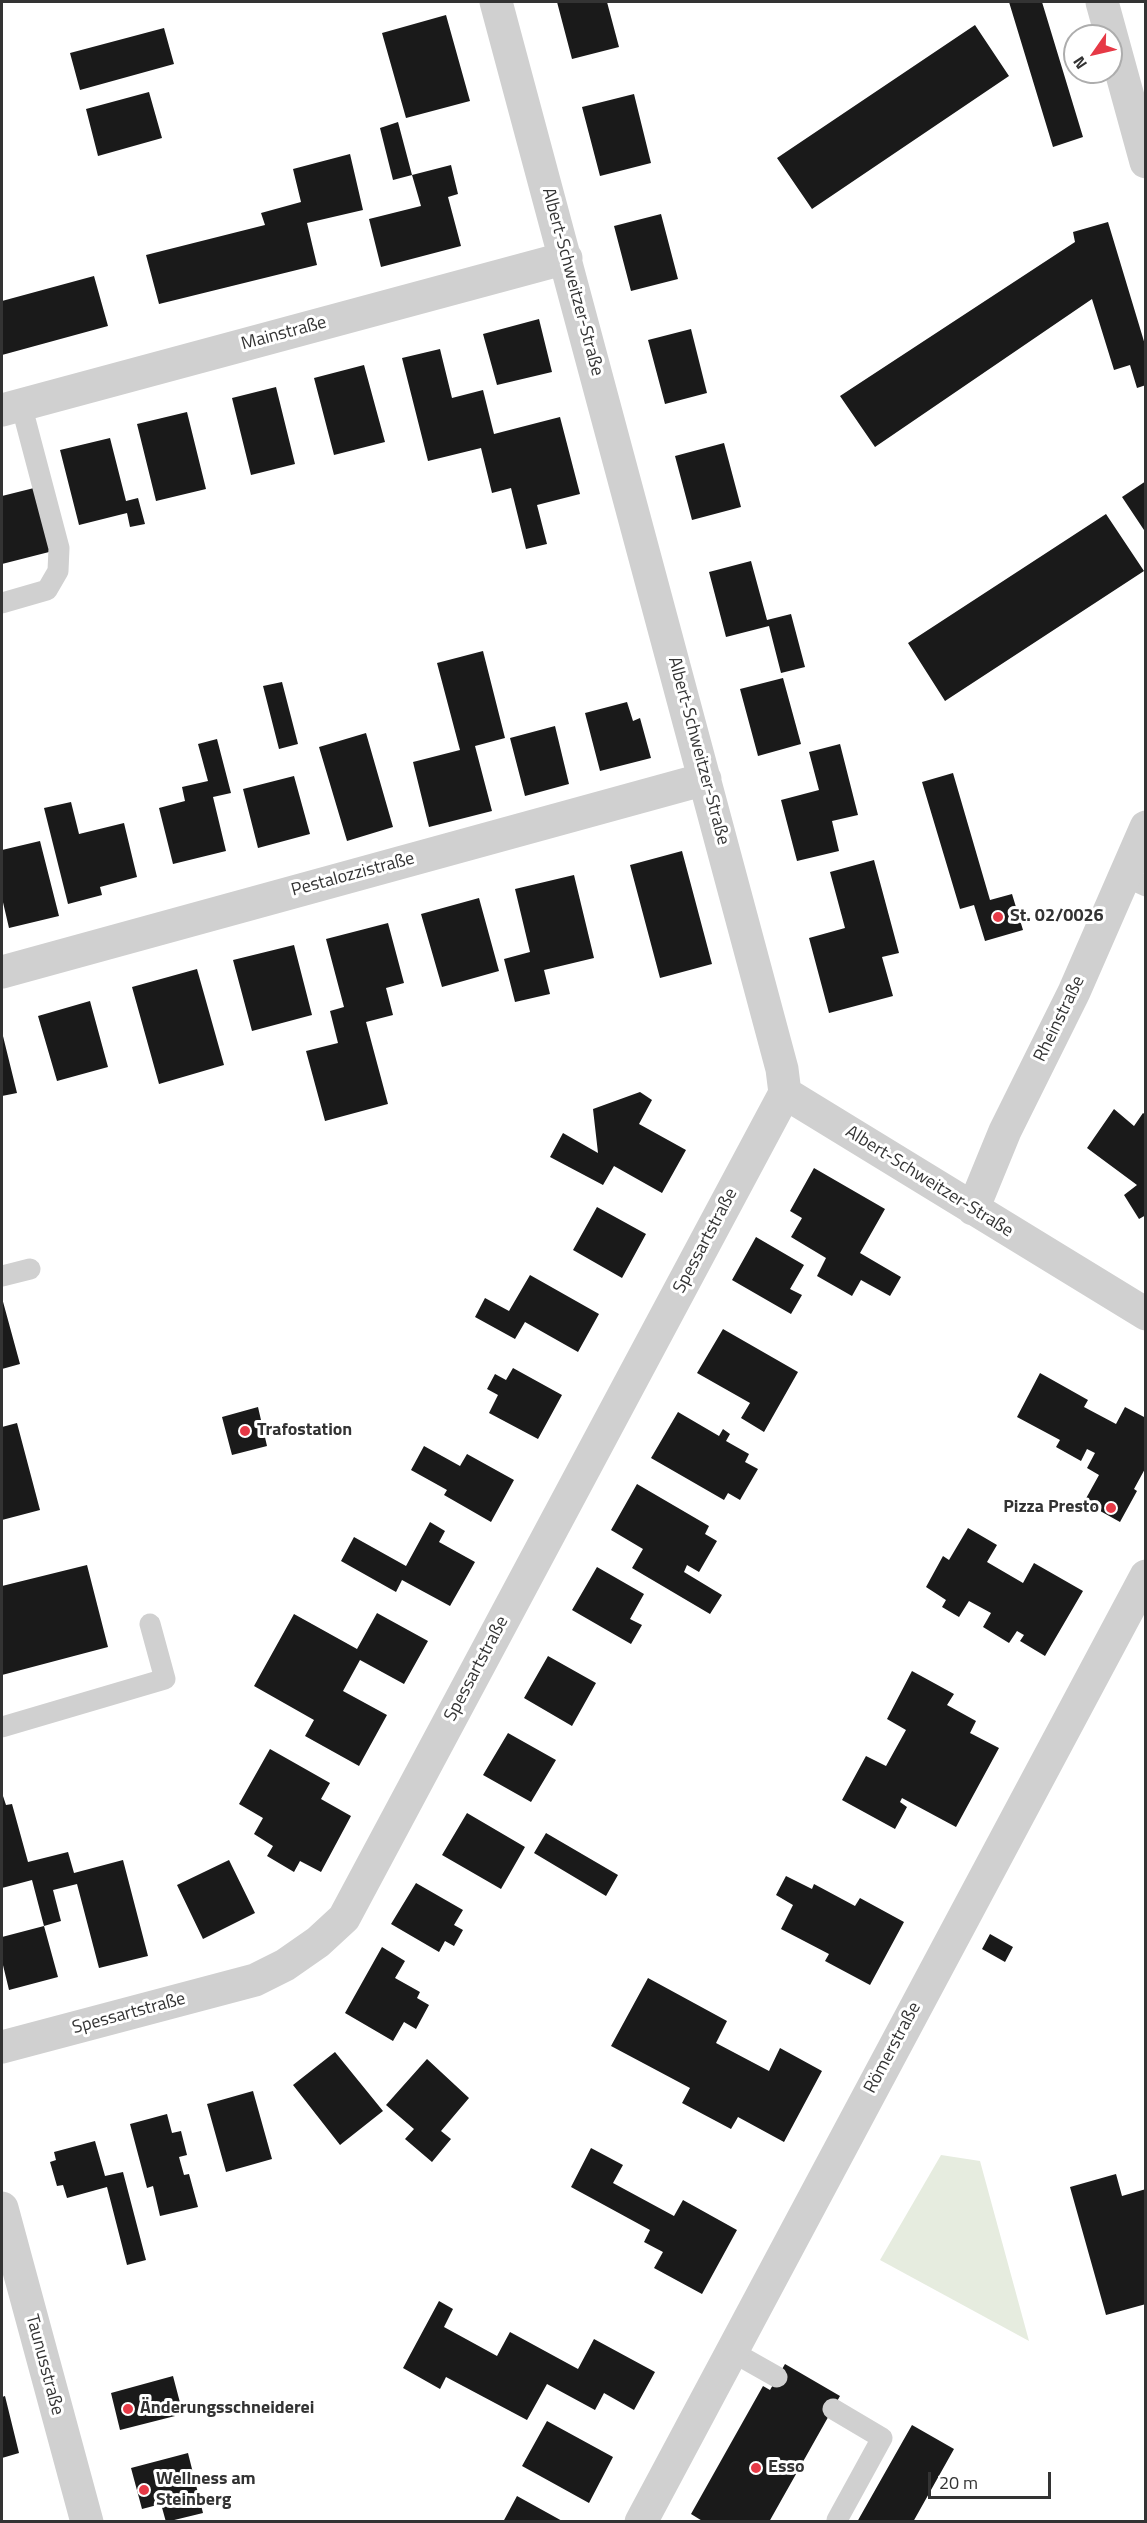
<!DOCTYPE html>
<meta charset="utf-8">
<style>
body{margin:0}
#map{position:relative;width:1147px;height:2523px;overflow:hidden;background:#fff;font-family:"Titillium Web",sans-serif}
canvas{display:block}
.frame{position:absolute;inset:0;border:3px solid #333;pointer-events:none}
.north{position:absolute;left:1063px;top:24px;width:60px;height:60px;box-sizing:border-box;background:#fff;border:2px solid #adadad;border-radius:50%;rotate:236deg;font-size:16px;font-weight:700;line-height:24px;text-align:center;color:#333}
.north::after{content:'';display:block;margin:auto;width:21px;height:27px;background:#e63946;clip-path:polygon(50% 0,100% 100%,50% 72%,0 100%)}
.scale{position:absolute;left:928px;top:2472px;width:123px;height:27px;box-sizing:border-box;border:3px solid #333;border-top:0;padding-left:8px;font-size:18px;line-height:21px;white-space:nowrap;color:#333;-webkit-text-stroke:4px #fff;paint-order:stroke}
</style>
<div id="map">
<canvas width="1147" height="2523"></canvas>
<div class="frame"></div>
<div class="north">N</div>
<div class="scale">20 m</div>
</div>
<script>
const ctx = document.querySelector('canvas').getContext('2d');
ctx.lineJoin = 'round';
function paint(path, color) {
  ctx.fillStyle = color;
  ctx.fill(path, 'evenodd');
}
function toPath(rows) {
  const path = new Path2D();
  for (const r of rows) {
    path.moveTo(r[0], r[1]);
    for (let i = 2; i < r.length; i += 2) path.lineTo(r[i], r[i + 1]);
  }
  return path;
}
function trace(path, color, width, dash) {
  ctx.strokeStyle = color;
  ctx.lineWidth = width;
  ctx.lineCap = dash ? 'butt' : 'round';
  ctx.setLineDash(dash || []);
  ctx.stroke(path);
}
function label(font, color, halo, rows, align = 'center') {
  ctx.font = font + ' "Titillium Web",sans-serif';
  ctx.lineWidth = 6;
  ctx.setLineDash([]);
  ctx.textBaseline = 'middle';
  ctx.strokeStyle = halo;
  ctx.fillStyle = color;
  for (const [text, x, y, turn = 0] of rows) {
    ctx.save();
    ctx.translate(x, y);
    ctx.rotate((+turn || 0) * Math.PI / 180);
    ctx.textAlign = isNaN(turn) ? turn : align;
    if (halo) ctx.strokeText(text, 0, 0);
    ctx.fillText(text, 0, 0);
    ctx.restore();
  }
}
const green = toPath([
 [941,2155,980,2161,1029,2341,880,2260]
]);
const building = toPath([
 [557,2,607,2,619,47,572,59],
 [1009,2,1042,2,1083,137,1053,147],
 [446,15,470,101,406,118,382,33],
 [975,25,1009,76,812,209,777,158],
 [164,28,174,64,80,90,70,53],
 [149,92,162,138,98,156,86,109],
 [634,94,651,163,600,176,582,107],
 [398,122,412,175,393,180,380,128],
 [350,154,363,210,307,223,317,265,159,304,146,255,265,225,261,213,301,202,293,169],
 [451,165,458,194,448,197,461,246,381,267,369,219,421,206,412,175],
 [661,214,678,279,631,291,614,226],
 [1108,222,1146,348,1146,385,1137,388,1130,365,1114,370,1092,299,875,447,840,396,1075,242,1073,232],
 [94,276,108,326,2,355,2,301],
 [539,319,552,372,497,385,483,334],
 [691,329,707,393,665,404,648,340],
 [440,349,452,398,483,390,494,434,560,417,580,494,537,505,547,544,526,549,511,488,492,493,481,448,428,461,402,358],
 [364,365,385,442,334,455,314,378],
 [276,387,295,464,251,475,232,398],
 [187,412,206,489,156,501,137,424],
 [110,438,126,501,138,498,145,524,130,527,127,513,79,525,60,450],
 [724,443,741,507,692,520,675,456],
 [1146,481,1146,533,1122,497],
 [38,487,53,551,2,564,2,496],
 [1106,514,1144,571,945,701,908,643],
 [751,561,767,620,791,614,805,667,781,673,769,626,726,637,709,572],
 [483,651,505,738,475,746,492,811,429,827,413,762,460,750,437,663],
 [783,678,801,744,758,756,740,689],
 [282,682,298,744,279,749,263,686],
 [627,702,633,721,640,718,651,758,600,771,585,713],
 [555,726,569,784,525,796,510,738],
 [366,733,393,827,347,841,319,747],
 [217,739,231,793,213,797,226,851,173,864,159,808,185,801,182,787,208,781,198,744],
 [840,744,858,815,832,821,839,851,797,861,781,800,819,790,809,752],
 [953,773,990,900,1012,894,1023,930,985,941,974,905,960,909,922,782],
 [294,776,310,834,258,848,243,789],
 [71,802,79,834,124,823,137,877,100,887,102,895,68,904,44,808],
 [40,841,59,916,9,928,2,898,2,850],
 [682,851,712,964,660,978,630,865],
 [874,860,899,953,882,957,893,996,829,1013,809,938,845,928,830,872],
 [574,875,594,958,544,970,550,994,515,1002,504,959,530,952,515,889],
 [479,898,499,971,442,987,421,914],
 [388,923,404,983,386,988,393,1015,366,1022,388,1104,325,1121,306,1051,338,1043,330,1011,344,1007,326,939],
 [294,945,312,1015,252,1031,233,960],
 [197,969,224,1065,159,1084,132,987],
 [90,1001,108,1067,57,1081,38,1016],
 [2,1032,17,1093,2,1096],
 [640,1092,652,1100,639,1124,686,1150,662,1193,614,1166,603,1185,550,1157,563,1133,598,1153,593,1109],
 [1114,1109,1134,1126,1143,1113,1146,1115,1146,1215,1139,1219,1124,1195,1137,1185,1087,1148],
 [814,1168,885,1209,860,1253,901,1277,890,1296,861,1280,852,1296,817,1276,826,1258,791,1237,802,1218,790,1211],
 [597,1207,646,1234,622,1278,573,1250],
 [756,1237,804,1265,790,1289,802,1295,791,1314,732,1280],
 [530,1275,599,1314,578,1352,525,1322,515,1339,475,1317,485,1298,509,1311],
 [2,1298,20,1364,2,1369],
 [723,1329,798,1372,764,1432,741,1418,750,1403,697,1373],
 [513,1368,562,1395,538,1439,489,1413,498,1395,487,1389,495,1374,506,1380],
 [1040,1373,1088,1400,1084,1407,1116,1424,1125,1407,1146,1418,1146,1467,1134,1489,1137,1491,1120,1522,1084,1502,1099,1475,1087,1468,1095,1453,1087,1449,1081,1461,1056,1447,1060,1440,1017,1417],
 [258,1407,267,1446,232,1455,222,1417],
 [678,1412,719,1436,723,1429,730,1434,726,1441,749,1454,745,1462,758,1469,740,1500,728,1493,724,1500,651,1458],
 [17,1423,40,1510,2,1520,2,1427],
 [424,1446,460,1466,467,1454,514,1480,491,1522,444,1495,447,1490,411,1470],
 [637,1484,709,1526,705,1534,717,1541,699,1572,687,1565,684,1572,722,1595,710,1614,632,1568,643,1549,611,1530],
 [430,1522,445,1531,439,1542,475,1562,450,1606,402,1580,396,1592,341,1561,354,1537,406,1566],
 [968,1528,997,1545,987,1562,1023,1583,1034,1563,1083,1591,1045,1656,1020,1641,1024,1635,1017,1631,1009,1643,983,1627,991,1613,969,1601,959,1617,942,1607,946,1600,926,1587,943,1556,949,1560],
 [87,1565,108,1647,2,1675,2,1586],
 [597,1567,644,1594,630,1619,642,1625,631,1644,572,1610],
 [377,1613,428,1641,404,1684,360,1660,343,1691,387,1715,359,1766,305,1736,314,1720,254,1686,294,1614,357,1649],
 [548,1656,596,1683,572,1726,524,1698],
 [912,1671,954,1694,947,1705,976,1721,970,1733,999,1748,956,1827,902,1798,900,1802,907,1807,895,1829,842,1800,866,1756,886,1766,906,1730,887,1719],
 [508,1733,556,1760,531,1802,483,1775],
 [270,1749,330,1783,321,1799,351,1816,321,1872,300,1861,294,1872,267,1856,273,1846,254,1834,263,1818,239,1804],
 [2,1793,6,1805,12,1804,28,1862,68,1852,74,1873,123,1860,148,1956,99,1968,77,1884,53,1890,61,1921,44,1926,58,1977,9,1990,2,1961,2,1937,44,1926,32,1880,2,1888],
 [467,1813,525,1847,501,1889,442,1855],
 [546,1833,618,1875,606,1896,534,1853],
 [229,1860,255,1913,203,1939,177,1885],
 [786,1876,812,1889,814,1884,855,1906,860,1898,904,1922,870,1985,825,1961,829,1954,781,1929,793,1905,776,1895],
 [416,1883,463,1910,454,1925,463,1930,454,1946,445,1941,439,1952,391,1924],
 [990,1934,1013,1947,1005,1962,982,1949],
 [382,1947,405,1961,395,1978,420,1992,417,1998,429,2005,416,2029,404,2022,393,2041,345,2013],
 [648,1978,727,2021,716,2043,769,2071,780,2048,822,2071,784,2142,738,2117,731,2129,682,2103,690,2088,611,2046],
 [335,2052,383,2111,340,2145,293,2085],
 [427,2059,469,2098,441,2131,451,2139,432,2162,405,2139,414,2129,386,2105],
 [253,2091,272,2159,226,2172,207,2104],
 [167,2114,172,2133,181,2131,187,2155,179,2157,184,2175,189,2174,198,2207,160,2216,153,2186,147,2188,130,2124],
 [95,2141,105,2176,123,2172,146,2260,127,2265,107,2187,67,2198,63,2185,57,2186,50,2162,56,2160,54,2152],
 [591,2148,623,2165,613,2183,674,2216,683,2200,737,2230,702,2294,654,2268,663,2252,644,2242,650,2230,571,2187],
 [1116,2174,1122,2196,1146,2189,1146,2304,1106,2315,1070,2187],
 [439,2301,453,2309,444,2327,497,2356,510,2332,578,2369,594,2339,655,2372,634,2410,604,2393,595,2410,547,2384,527,2420,446,2377,440,2389,403,2368],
 [785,2364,840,2396,769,2522,704,2522,691,2514,763,2386,770,2390],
 [173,2376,183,2414,120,2430,111,2393],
 [5,2396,19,2453,2,2458,2,2397],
 [547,2421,613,2457,589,2503,522,2466],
 [912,2425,954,2449,913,2522,857,2522],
 [188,2453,203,2513,166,2522,161,2504,142,2509,131,2468],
 [517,2496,564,2522,503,2522]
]);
const service = toPath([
 [2,603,47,590,58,571,59,548,21,404],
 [1124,876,1146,886],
 [2,1276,30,1269],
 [2,1727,165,1679,150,1624],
 [731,2351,777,2377],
 [833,2409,882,2438,837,2520]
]);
const minor = toPath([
 [496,2,782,1069,785,1093],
 [1102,2,1146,162],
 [2,410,566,258],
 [2,972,705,779],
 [785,1093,1146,1314],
 [973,1209,1005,1131,1074,992,1146,827],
 [2,2047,255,1980,285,1965,318,1942,344,1918,785,1093],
 [2,2208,87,2522],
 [641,2522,1146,1576]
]);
const markers = [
 [998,917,6,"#e63946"],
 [245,1431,6,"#e63946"],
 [1111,1508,6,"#e63946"],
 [128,2409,6,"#e63946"],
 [756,2468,6,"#e63946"],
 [144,2490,6,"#e63946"]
];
const streetNames = [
 ["Albert-Schweitzer-Straße",572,282,75],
 ["Mainstraße",284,334,-15],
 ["Albert-Schweitzer-Straße",698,751,75],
 ["Pestalozzistraße",353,875,-15],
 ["Rheinstraße",1060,1019,-64],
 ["Albert-Schweitzer-Straße",929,1182,32],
 ["Spessartstraße",706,1241,-62],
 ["Spessartstraße",477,1669,-62],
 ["Spessartstraße",129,2014,-15],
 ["Römerstraße",893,2048,-62],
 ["Taunusstraße",44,2365,75]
];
const poiNames = [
 ["St. 02/0026",1010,917],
 ["Trafostation",257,1431],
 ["Pizza Presto",1099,1508,"right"],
 ["Änderungsschneiderei",140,2409],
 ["Esso",768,2468],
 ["Wellness am",156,2480],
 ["Steinberg",156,2501]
];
paint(green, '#e6ecdf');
paint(building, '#1a1a1a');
trace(service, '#d0d0d0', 21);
trace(minor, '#d0d0d0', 33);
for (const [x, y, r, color] of markers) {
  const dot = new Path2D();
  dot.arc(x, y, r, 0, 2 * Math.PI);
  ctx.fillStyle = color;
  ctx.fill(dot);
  trace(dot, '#fff', 2);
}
label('18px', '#333', '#fff', streetNames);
label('bold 18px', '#333', '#fff', poiNames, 'left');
</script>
